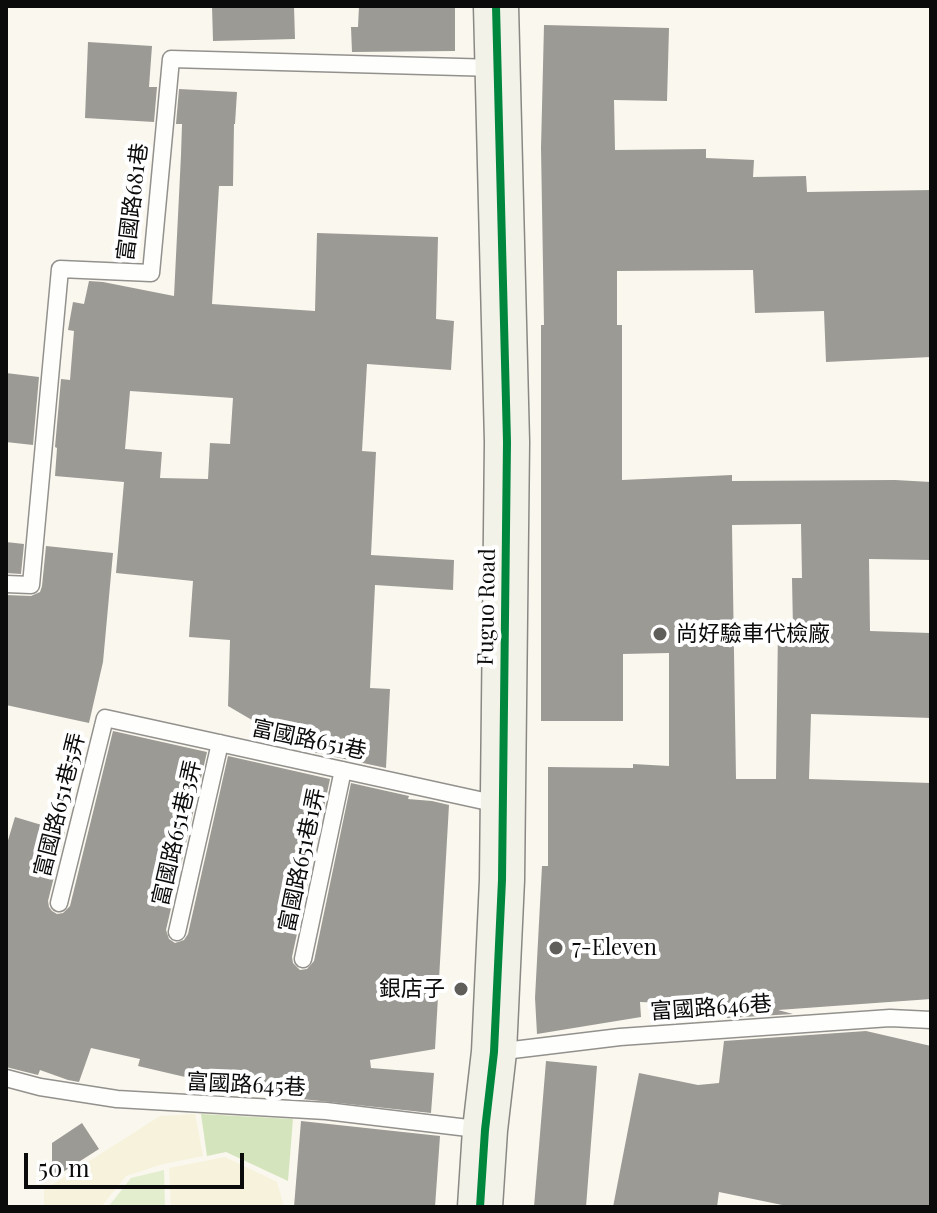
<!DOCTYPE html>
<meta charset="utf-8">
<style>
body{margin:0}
#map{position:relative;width:937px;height:1213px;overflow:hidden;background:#faf7ee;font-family:"Playfair Display",serif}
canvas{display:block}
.frame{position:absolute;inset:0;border:8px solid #0b0b0b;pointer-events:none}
.scale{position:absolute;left:24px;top:1153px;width:220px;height:36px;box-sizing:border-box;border:4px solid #0b0b0b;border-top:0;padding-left:10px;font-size:24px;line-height:28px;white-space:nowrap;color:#0b0b0b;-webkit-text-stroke:6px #fff;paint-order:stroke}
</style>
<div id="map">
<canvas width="937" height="1213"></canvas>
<div class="frame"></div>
<div class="scale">50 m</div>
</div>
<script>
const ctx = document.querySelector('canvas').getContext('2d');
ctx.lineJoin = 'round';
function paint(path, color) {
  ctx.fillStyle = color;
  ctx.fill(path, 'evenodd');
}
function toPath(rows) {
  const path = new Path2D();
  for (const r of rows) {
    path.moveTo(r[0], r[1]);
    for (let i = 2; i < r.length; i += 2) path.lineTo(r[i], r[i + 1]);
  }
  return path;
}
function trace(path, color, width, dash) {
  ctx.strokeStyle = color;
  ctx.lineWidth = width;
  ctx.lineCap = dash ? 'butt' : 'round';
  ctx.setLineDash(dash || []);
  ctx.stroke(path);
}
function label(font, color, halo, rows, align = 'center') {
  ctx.font = font + ' "Playfair Display","Noto Sans TC",serif';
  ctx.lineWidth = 8;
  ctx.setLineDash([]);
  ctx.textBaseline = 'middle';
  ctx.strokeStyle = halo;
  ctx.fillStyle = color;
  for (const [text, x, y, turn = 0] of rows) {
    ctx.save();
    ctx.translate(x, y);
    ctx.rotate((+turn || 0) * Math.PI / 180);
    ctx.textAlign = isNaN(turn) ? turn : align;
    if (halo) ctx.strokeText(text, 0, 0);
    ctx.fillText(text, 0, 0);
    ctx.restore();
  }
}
const farmland = toPath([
 [195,1114,203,1156,163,1164,126,1176,101,1207,44,1207,44,1190,160,1116],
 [225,1157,277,1182,284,1207,171,1207,169,1168]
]);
const green = toPath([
 [164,1170,165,1207,108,1207,131,1178]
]);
const forest = toPath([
 [201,1114,293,1119,288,1181,226,1152,207,1156]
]);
const building = toPath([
 [212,6,294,6,295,39,213,41],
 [359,6,455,6,455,51,352,52,351,27,358,27],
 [544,25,669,28,667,101,614,100,615,150,706,149,706,158,754,160,753,177,806,176,807,192,931,190,931,357,826,362,824,311,755,313,753,270,617,271,617,325,622,325,622,480,732,475,732,481,895,480,931,482,931,560,869,559,870,631,930,633,931,718,811,714,809,779,931,783,931,999,778,1010,793,1014,727,1018,729,1005,640,1002,641,1017,537,1034,535,998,542,866,548,866,548,767,633,768,633,764,669,766,669,653,623,654,623,721,541,721,541,325,544,325,541,148],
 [801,524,802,578,792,578,793,629,778,628,776,779,736,779,732,525],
 [88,42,152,46,149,87,157,87,154,122,85,118],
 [179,89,237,92,235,124,234,124,233,186,219,186,212,304,315,311,317,233,438,237,436,319,454,321,451,370,367,364,362,451,376,452,371,555,454,560,453,590,375,585,370,688,390,689,386,768,303,750,228,706,230,640,189,637,193,581,116,573,124,482,55,476,57,448,55,447,61,379,70,380,74,331,68,330,73,302,84,304,89,281,103,282,174,296,181,155,182,124,176,124],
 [130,391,233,398,230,444,210,443,208,479,160,478,162,452,125,449],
 [6,373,39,377,33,445,6,442],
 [6,542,24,544,21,574,6,573],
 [46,546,113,553,103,662,89,723,6,705,6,595,31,596,40,592,42,586],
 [113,731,207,752,166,930,169,939,175,943,184,940,188,934,228,756,330,779,292,957,293,963,300,970,307,969,314,961,351,783,409,796,408,799,432,801,449,805,435,1049,370,1060,371,1068,434,1073,431,1113,302,1099,303,1091,255,1081,255,1085,217,1075,215,1084,138,1066,140,1059,91,1048,79,1082,68,1080,40,1070,38,1075,6,1067,6,847,15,817,65,832,48,901,49,907,52,911,57,914,63,913,70,906],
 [866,1031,931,1046,931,1207,792,1207,719,1192,717,1207,613,1207,639,1073,698,1085,719,1083,724,1041],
 [546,1061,597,1066,586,1207,534,1207],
 [301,1121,440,1136,435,1207,294,1207],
 [82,1123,99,1149,52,1179,52,1143]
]);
const lane = toPath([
 [6,584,31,585,60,269,151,273,171,59,496,68],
 [59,903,105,718,502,805],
 [177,932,220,743],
 [303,959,343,770],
 [496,1052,620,1037,890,1018,931,1020],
 [6,1078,40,1087,117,1099,326,1111,485,1130]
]);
const secondary = toPath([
 [480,1207,485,1130,494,1052,502,880,507,442,496,6]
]);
const cycleway = toPath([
 [480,1207,485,1130,494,1052,502,880,507,442,496,6]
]);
const markers = [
 [660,634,8,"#5f5e5a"],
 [556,948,8,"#5f5e5a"],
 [461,989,8,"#5f5e5a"]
];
const streetNames = [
 ["富國路681巷",133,202,-83],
 ["Fuguo Road",487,607,-89],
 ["富國路651巷",309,740,12],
 ["富國路651巷5弄",60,805,-76],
 ["富國路651巷3弄",177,833,-77],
 ["富國路651巷1弄",302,860,-78],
 ["富國路646巷",711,1008,-4],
 ["富國路645巷",246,1085,3]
];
const poiNames = [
 ["尚好驗車代檢廠",676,634],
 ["7-Eleven",572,948],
 ["銀店子",445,989,"right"]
];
paint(farmland, '#f6f2db');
paint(green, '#e3eecf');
paint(forest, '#d4e5be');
paint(building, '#9c9a95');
trace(lane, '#93918d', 19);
trace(secondary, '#898884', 47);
trace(lane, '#fefefc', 16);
trace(secondary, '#f3f2e8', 44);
trace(cycleway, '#00873e', 8);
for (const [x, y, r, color] of markers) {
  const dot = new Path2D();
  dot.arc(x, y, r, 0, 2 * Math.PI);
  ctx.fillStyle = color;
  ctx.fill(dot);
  trace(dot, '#fff', 3);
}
label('22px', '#0b0b0b', '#fff', streetNames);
label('22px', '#0b0b0b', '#fff', poiNames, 'left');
</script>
